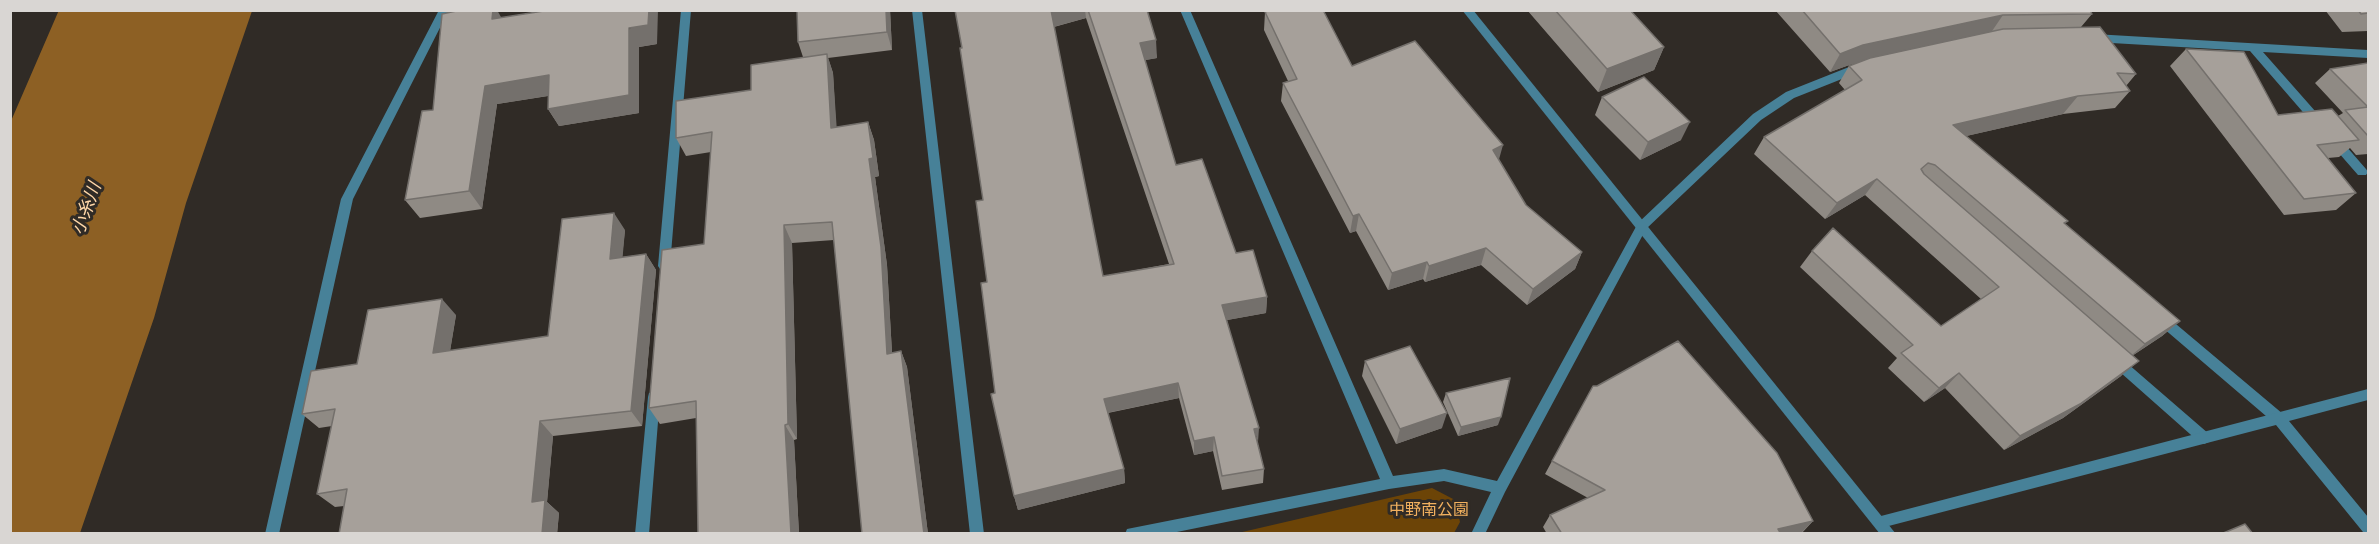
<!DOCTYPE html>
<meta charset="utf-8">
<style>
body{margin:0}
#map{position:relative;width:2379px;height:544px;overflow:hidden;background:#302b26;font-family:Manrope,sans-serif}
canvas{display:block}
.frame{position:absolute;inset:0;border:12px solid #d9d6d3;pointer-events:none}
</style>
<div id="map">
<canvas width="2379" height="544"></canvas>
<div class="frame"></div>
</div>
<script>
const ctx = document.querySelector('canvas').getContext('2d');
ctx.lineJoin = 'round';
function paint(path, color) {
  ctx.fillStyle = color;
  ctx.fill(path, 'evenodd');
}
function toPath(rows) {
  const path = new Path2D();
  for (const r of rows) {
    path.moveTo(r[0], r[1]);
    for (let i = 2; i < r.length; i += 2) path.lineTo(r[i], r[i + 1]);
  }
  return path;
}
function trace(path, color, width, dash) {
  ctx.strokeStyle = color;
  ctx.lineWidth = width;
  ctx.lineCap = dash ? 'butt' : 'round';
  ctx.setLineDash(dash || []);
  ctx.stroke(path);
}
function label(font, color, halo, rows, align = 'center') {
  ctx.font = font + ' Manrope,"Noto Sans JP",sans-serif';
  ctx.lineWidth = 6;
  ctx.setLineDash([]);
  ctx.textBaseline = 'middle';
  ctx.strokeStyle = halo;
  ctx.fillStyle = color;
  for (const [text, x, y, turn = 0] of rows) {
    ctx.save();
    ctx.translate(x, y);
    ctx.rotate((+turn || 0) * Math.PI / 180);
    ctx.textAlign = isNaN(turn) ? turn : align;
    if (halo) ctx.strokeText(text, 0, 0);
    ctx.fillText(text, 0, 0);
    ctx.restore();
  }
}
const green = toPath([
 [1432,488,1455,500,1460,522,1454,533,1238,533]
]);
const water = toPath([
 [59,10,252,11,186,203,154,318,80,533,11,533,11,121]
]);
const service = toPath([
 [2160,313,2164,314,2283,414,2284,418,2283,422,2278,424,2273,422,2156,322,2154,318,2156,314,2160,313],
 [2116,356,2120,357,2209,434,2211,438,2209,442,2204,444,2199,442,2112,365,2110,361,2112,357,2116,356]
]);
const minor = toPath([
 [439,10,449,10,353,199,279,534,265,534,341,199,439,10],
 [681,10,691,10,670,266,668,269,664,271,660,269,658,266,681,10],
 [912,10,922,10,984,534,970,534,912,10],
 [1180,10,1190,10,1393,476,1444,469,1497,481,1638,223,1753,114,1786,92,1854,65,1862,65,1863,68,1862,71,1794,98,1761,120,1646,229,1505,492,1485,534,1471,534,1491,492,1444,481,1389,489,1167,534,1125,534,1127,529,1132,528,1380,479,1180,10],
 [2094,34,2368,50,2368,58,2263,52,2323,120,2325,123,2323,126,2319,127,2315,126,2250,51,2094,42,2089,38,2094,34],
 [2335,137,2339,138,2366,169,2368,172,2366,175,2358,175,2331,144,2329,141,2331,138,2335,137],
 [2368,389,2368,400,2289,421,2368,517,2368,533,2363,532,2276,425,1881,528,1876,526,1874,522,1876,518,1881,516,2368,389],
 [654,391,659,393,660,397,649,534,635,534,648,397,649,393,654,391]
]);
const tertiary = toPath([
 [1462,10,1473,10,1896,534,1880,534,1462,10]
]);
const wall = toPath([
 [797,10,890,10,892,50,828,58,833,73,836,127,868,122,874,140,879,176,875,177,887,265,892,353,901,351,907,367,928,534,862,534,834,240,792,243,797,439,794,440,799,534,698,534,696,418,660,424,649,408,704,244,711,152,686,156,676,138,803,57,798,42],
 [955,10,1147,10,1157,58,1145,60,1176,165,1236,253,1267,297,1266,313,1227,320,1264,469,1263,483,1222,490,1213,451,1194,455,1179,398,1108,413,1124,469,1125,483,1018,510,1014,496,995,393,987,282,983,200,962,48],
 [1086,18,1169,264,1103,276,1054,27],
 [1527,10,1630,10,1664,47,1654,70,1598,92],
 [1775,10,2090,10,2092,14,2081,27,2136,74,2126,86,2130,91,2115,108,2063,114,1966,136,2064,224,2180,321,2162,336,2132,356,2121,376,2063,418,2004,450,1945,388,1924,402,1888,368,1897,358,1800,267,1812,251,1941,326,1981,299,1865,195,1825,219,1754,154,1764,137,1845,90,1839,83,1849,66,1857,63,1852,64,1830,72],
 [2325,10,2368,10,2368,31,2342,32],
 [1265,12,1499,160,1526,205,1582,252,1575,269,1527,305,1481,265,1425,282,1423,279,1388,290,1356,231,1350,233,1281,101,1283,83,1288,81,1264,30],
 [501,18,657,44,639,47,639,113,559,126,548,109,548,96,497,104,482,209,420,218,405,200,433,110],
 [2186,49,2278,115,2338,116,2343,113,2315,83,2330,69,2368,63,2368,154,2356,155,2350,148,2339,157,2328,158,2356,193,2336,210,2284,215,2170,66],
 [1602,97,1681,140,1640,160,1595,115],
 [625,230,622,257,646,254,656,270,642,426,553,436,547,502,559,513,557,534,339,534,344,506,335,507,317,494,332,426,319,428,302,414,357,364,456,315,450,351,548,336],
 [1365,361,1442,428,1396,444,1362,376],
 [1597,386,1813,521,1801,534,1547,534,1543,527,1550,515,1588,498,1545,474,1552,461],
 [1446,393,1498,425,1458,436,1443,402]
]);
const shadedWall = toPath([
 [493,10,497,10,505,24,492,19],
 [649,10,658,10,657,44,639,47,639,113,559,126,548,109],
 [886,10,890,10,892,50,887,32],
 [1051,10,1085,10,1086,18,1053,27],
 [2003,15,1990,34,1852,64,1830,72,1840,54,1863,45],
 [1156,40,1157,58,1141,61,1140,43],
 [1664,47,1654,70,1598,92,1607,69],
 [827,54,833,73,838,147,831,128],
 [549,75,560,94,497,104,482,209,469,191,485,86],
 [2078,96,2063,114,1940,142,1953,125],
 [868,122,874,140,879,176,875,177,887,265,893,370,887,354,869,159],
 [1690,122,1681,140,1640,160,1648,142],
 [1503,145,1498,163,1493,150],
 [1877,179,1865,195,1825,219,1837,203],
 [614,213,625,230,621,275,610,259],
 [1359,214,1356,231,1350,233,1353,216],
 [784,225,792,243,797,439,788,424],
 [1486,248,1481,265,1425,282,1429,266],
 [1582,252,1575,269,1527,305,1533,289],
 [646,254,656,270,642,426,631,411],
 [1427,262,1423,279,1388,290,1392,273],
 [1267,297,1266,313,1222,321,1222,305],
 [442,299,456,315,447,369,433,353],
 [2180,321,2162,336,2127,359,2145,344],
 [901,351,907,367,928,534,924,534],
 [2139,361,2121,376,2063,418,2004,450,2020,436],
 [1959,373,1945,388,1924,402,1939,388],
 [1178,383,1179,398,1106,413,1104,399],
 [1447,413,1442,428,1396,444,1400,429],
 [1501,417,1498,425,1458,436,1461,427],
 [540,421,553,436,547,502,559,513,557,534,542,534,532,502],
 [785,425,794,440,799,534,791,534],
 [1259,428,1258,442,1254,429],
 [1214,437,1213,451,1194,455,1194,441],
 [1124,469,1125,483,1018,510,1014,496],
 [1813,521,1801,533,1774,534,1778,529]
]);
const building = toPath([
 [461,10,493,10,492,19,550,10,649,10,648,25,629,28,629,95,548,109,549,75,485,86,469,191,405,200,422,111,433,110,442,14,461,10],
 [797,10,886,10,887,32,798,42,797,10],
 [955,10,1051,10,1103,276,1174,264,1088,10,1147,10,1156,40,1140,43,1176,165,1202,159,1236,253,1253,250,1267,297,1222,305,1259,428,1254,429,1264,469,1222,476,1214,437,1194,441,1178,383,1104,399,1124,469,1014,496,991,394,995,393,981,283,987,282,976,201,983,200,960,48,962,48,955,10],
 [1271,10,1323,10,1352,66,1415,41,1503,145,1493,150,1526,205,1582,252,1533,289,1486,248,1429,266,1427,262,1392,273,1359,214,1353,216,1283,83,1297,79,1265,12,1271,10],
 [1555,10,1630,10,1664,47,1607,69,1555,10],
 [1802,10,2090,10,2092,14,2003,15,1863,45,1840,54,1802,10],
 [2358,10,2368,10,2368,13,2361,14,2358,10],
 [2100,27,2136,74,2117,73,2130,91,2078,96,1953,125,2068,221,2064,223,2180,321,2145,344,1935,165,1928,163,1921,169,1924,174,2139,361,2080,404,2020,436,1959,373,1939,388,1901,353,1913,345,1812,251,1833,228,1941,326,1999,287,1877,179,1837,203,1764,137,1862,80,1849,66,1870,58,2003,29,2100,27],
 [2186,49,2244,52,2278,115,2332,109,2359,140,2317,145,2356,193,2304,199,2186,49],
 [827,54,831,128,868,122,873,158,869,159,881,247,887,354,901,351,924,534,862,534,832,222,784,225,788,424,785,425,791,534,698,534,696,401,649,408,662,250,704,244,712,132,676,138,676,101,751,90,751,65,827,54],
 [2368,63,2368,136,2345,110,2368,107,2330,69,2368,63],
 [1644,77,1690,122,1648,142,1602,97,1644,77],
 [614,213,610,259,646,254,631,411,540,421,532,502,545,500,542,534,339,534,347,489,317,494,335,409,302,414,311,371,357,364,368,310,442,299,433,353,548,336,562,219,614,213],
 [1678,341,1777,453,1813,521,1778,529,1781,534,1562,534,1550,515,1605,490,1552,461,1593,386,1597,386,1678,341],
 [1410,346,1447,413,1400,429,1365,361,1410,346],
 [1510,378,1501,417,1461,427,1446,393,1510,378],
 [2245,524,2253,534,2221,534,2245,524]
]);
const parkNames = [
 ["中野南公園",1429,511]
];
const waterNames = [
 ["小糸川",87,209,-70]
];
paint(green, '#6c4407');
paint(water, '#8d6024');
paint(service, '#478198');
paint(minor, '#478198');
paint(tertiary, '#478198');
paint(wall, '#8f8a84');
paint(shadedWall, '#74706c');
paint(building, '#a6a09a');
trace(building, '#74706c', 1.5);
label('16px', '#f2b15f', '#302b26', parkNames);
label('italic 18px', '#ffd7a8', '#302b26', waterNames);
</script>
